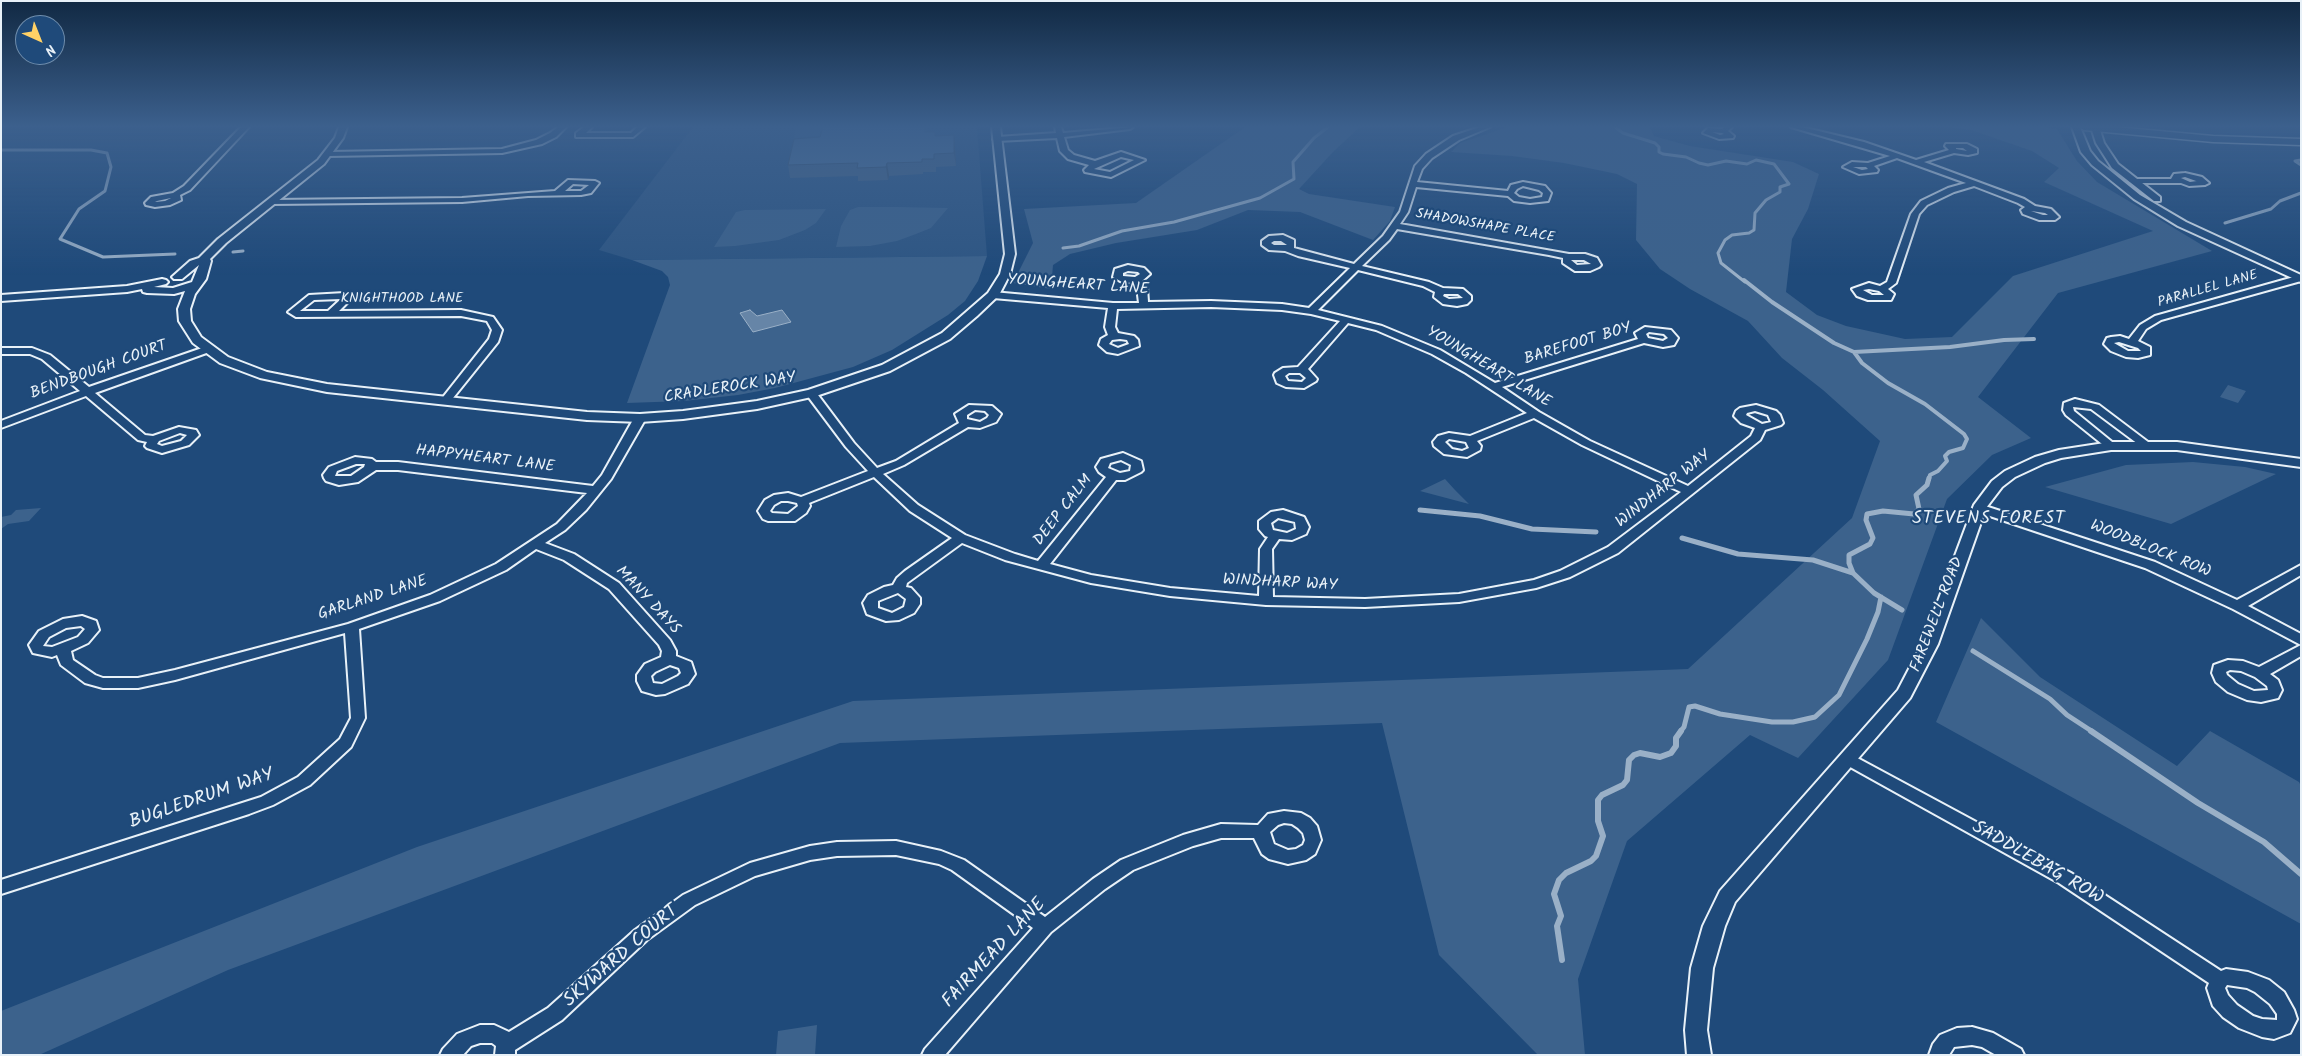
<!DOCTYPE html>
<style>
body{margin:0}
#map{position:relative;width:2302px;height:1056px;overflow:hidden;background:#1f4a7a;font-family:Kalam,sans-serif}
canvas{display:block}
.frame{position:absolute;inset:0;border:2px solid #e8f1f8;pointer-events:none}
.north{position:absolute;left:15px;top:15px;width:50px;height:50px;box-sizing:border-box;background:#1f4a7a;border:1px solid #6f8dac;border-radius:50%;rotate:136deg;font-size:14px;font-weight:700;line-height:20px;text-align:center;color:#e8f1f8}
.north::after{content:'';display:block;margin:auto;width:18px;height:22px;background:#ffd166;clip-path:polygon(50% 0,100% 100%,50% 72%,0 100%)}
</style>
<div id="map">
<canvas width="2302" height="1056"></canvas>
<div class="frame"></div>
<div class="north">N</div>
</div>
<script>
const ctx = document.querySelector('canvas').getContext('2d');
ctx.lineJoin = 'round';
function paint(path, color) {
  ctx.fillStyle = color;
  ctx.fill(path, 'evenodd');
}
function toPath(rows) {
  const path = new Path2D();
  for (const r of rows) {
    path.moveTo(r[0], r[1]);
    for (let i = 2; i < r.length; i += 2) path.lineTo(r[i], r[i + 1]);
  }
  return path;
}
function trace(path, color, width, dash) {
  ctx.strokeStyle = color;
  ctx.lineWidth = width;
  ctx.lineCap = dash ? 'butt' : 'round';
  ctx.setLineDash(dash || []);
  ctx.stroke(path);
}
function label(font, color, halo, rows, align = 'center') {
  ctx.font = font + ' Kalam,sans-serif';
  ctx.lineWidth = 4.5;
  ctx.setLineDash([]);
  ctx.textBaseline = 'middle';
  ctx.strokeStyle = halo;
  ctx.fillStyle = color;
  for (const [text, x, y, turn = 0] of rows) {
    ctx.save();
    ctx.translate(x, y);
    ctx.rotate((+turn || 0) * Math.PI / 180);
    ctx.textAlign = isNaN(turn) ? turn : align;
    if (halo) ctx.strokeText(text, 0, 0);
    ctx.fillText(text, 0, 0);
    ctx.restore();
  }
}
const built = toPath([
 [693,127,977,127,987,256,632,260,599,250]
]);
const green = toPath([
 [796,127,824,127,822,136,794,138],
 [1245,127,1360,127,1333,152,1299,189,1309,194,1395,207,1390,221,1373,240,1300,212,1248,210,1197,230,1116,243,1070,254,1053,265,1051,289,1013,283,1033,243,1024,209,1136,203],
 [1507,127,1650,127,1654,136,1690,146,1793,162,1819,174,1808,209,1792,239,1786,292,1817,315,1846,326,1905,339,1952,337,2013,276,2153,231,2044,182,2059,168,2032,151,1971,130,1948,127,2045,127,2057,129,2077,161,2097,182,2212,251,2058,293,1978,397,2031,438,1992,455,1947,499,1888,660,1798,758,1750,735,1627,841,1578,979,1585,1055,1538,1055,1439,955,1382,723,840,743,228,970,39,1055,1,1055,1,1011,417,847,853,701,1688,669,1852,518,1880,441,1823,390,1782,358,1748,321,1690,289,1660,269,1636,240,1637,184,1617,174,1564,163,1512,156,1451,152,1460,143],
 [858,207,898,207,948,208,931,228,916,234,897,241,870,246,836,247,841,226,850,210],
 [826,209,816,223,805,230,779,240,735,246,714,247,736,212,745,210],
 [987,256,978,281,965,301,948,315,892,350,853,367,775,388,738,395,684,401,627,403,670,285,668,277,662,271,632,260],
 [2228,385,2246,391,2238,403,2220,397],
 [2193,462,2245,467,2276,474,2171,524,2045,487,2126,465],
 [1445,479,1455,490,1469,504,1420,491],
 [41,508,29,521,8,524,1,529,1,517,11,515,16,510],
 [1981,618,2040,677,2177,766,2210,731,2299,782,2301,786,2301,924,1936,722],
 [817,1025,815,1055,776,1055,778,1031]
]);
const water = toPath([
 [750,310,757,316,782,310,791,322,753,332,740,313,750,310]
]);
const streamFar3 = toPath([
 [1615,127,1623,133,1655,143,1659,147,1659,152,1663,154,1686,157,1699,163,1708,165,1726,161,1747,164,1756,160,1774,164,1789,184,1780,187,1780,192,1766,200,1755,213,1754,230,1749,233,1732,235,1725,240,1718,253,1721,263,1745,282],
 [1,150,91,150,107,153,111,167,105,191,79,209,60,239,103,257,175,254],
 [2301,160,2295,161,2301,165],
 [2225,223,2271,209,2280,201,2301,193],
 [1063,248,1079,246,1122,231,1174,222,1260,198,1294,179,1293,162,1314,138,1328,127],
 [233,252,243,251]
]);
const streamFar2 = toPath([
 [1744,280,1772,302,1834,343,1854,352,1862,363,1888,383,1925,404,1964,434,1967,439,1963,448,1949,452,1945,456,1947,461,1938,471,1930,475,1929,479],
 [1854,352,1950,347,2004,340,2034,339]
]);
const streamFar1 = toPath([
 [1420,510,1480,516,1532,529,1596,532],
 [1682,538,1738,554,1813,560,1853,573],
 [1902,610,1874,593,1853,573,1849,563,1849,555,1870,544,1873,538,1866,520,1867,514,1883,511,1914,514,1919,509,1916,495,1927,485,1929,478],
 [1973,651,2050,699,2067,715,2093,732],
 [1680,732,1684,727,1689,707,1695,706,1720,714,1772,722,1793,722,1815,717,1839,695,1867,639,1878,612,1881,597]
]);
const stream = toPath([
 [2091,731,2198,803,2264,842,2301,874],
 [1562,960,1557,926,1561,916,1554,894,1559,880,1566,873,1591,861,1596,856,1603,836,1598,821,1598,800,1602,795,1623,785,1627,780,1629,760,1634,755,1640,753,1660,757,1671,753,1676,746,1676,738,1681,731]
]);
const minor = toPath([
 [241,127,249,127,190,190,180,195,181,200,170,205,155,207,146,205,145,203,151,197,173,193,184,186,241,127],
 [171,198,165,201,155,202,157,201,171,198],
 [558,127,566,127,556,137,542,144,502,153,328,156,324,154,328,152,502,149,536,140,550,133,558,127],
 [584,127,592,127,586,133,631,133,637,127,645,127,633,137,576,137,576,133,584,127],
 [1055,127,1061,127,1063,133,1133,127,1130,129,1064,137,1068,150,1074,155,1095,161,1121,152,1145,160,1111,177,1085,172,1084,170,1089,165,1068,159,1060,151,1057,138,997,141,993,139,997,137,1056,133,1055,127],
 [1121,157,1134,160,1110,172,1094,169,1121,157],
 [1480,127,1490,127,1459,140,1432,158,1422,169,1417,182,1508,191,1511,185,1523,182,1545,186,1551,193,1548,201,1530,203,1514,201,1508,196,1416,187,1408,212,1400,224,1569,254,1585,254,1597,258,1601,265,1599,267,1590,271,1575,271,1563,263,1563,258,1549,255,1397,229,1389,240,1362,266,1429,282,1443,288,1463,289,1471,296,1471,300,1467,304,1457,306,1443,304,1434,297,1435,292,1423,286,1358,270,1318,310,1382,326,1440,350,1495,383,1638,339,1635,333,1645,327,1671,330,1678,338,1674,345,1663,347,1644,343,1502,387,1539,412,1590,441,1688,486,1751,436,1755,428,1741,423,1734,416,1736,411,1740,408,1756,405,1776,411,1780,415,1783,423,1781,425,1765,430,1760,440,1618,553,1570,577,1536,588,1459,602,1365,607,1266,605,1170,596,1091,583,1005,560,962,543,907,583,906,587,911,588,920,598,920,604,914,613,899,620,886,621,867,614,863,603,868,595,884,587,893,585,897,578,905,571,952,538,910,511,874,477,809,503,810,506,806,513,795,521,768,521,763,519,758,511,765,500,774,495,788,493,801,497,868,471,846,447,807,395,806,393,811,390,815,391,854,443,877,468,896,461,959,423,955,414,969,405,992,406,1001,414,996,422,980,428,968,427,904,465,883,474,918,505,965,535,1015,554,1038,561,1106,477,1099,472,1096,467,1101,459,1123,453,1141,461,1143,470,1141,472,1125,480,1116,480,1050,564,1091,575,1170,588,1259,596,1260,549,1268,537,1265,536,1259,529,1259,521,1271,512,1283,510,1304,517,1309,527,1306,534,1292,540,1279,539,1272,549,1273,597,1365,599,1459,594,1534,580,1560,571,1608,547,1681,492,1582,445,1534,418,1477,441,1481,446,1480,450,1467,457,1444,454,1434,446,1433,442,1438,436,1449,433,1470,436,1527,413,1466,373,1432,354,1376,330,1348,323,1308,369,1317,379,1316,381,1304,388,1286,387,1277,383,1274,375,1275,373,1283,368,1298,367,1340,321,1311,314,1282,310,1211,307,1117,309,1115,327,1118,333,1134,336,1138,340,1139,346,1118,354,1107,352,1099,345,1101,339,1108,335,1105,327,1108,308,993,298,988,295,993,292,1113,303,1139,303,1137,287,1134,283,1122,282,1113,277,1115,269,1128,265,1144,268,1150,274,1142,281,1147,287,1148,302,1211,301,1282,304,1309,308,1350,268,1298,256,1285,251,1269,250,1262,245,1262,241,1269,236,1283,235,1294,240,1294,248,1354,264,1383,236,1400,212,1415,166,1426,154,1453,136,1480,127],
 [1523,186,1539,190,1543,193,1542,197,1530,199,1519,197,1514,193,1517,189,1523,186],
 [1274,241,1281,241,1287,245,1274,245,1271,243,1274,241],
 [1571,260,1584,260,1591,264,1577,265,1571,260],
 [1128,271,1138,272,1140,274,1135,277,1123,276,1123,273,1128,271],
 [1444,294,1458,294,1463,298,1449,299,1443,296,1444,294],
 [1649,332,1664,334,1668,338,1663,341,1648,338,1646,334,1649,332],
 [1120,339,1127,340,1129,344,1118,348,1109,344,1112,340,1120,339],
 [1289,373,1300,373,1306,378,1302,382,1288,381,1285,376,1289,373],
 [975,410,985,411,989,415,987,418,980,422,967,419,967,415,975,410],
 [1755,411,1768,415,1771,422,1762,424,1746,415,1747,413,1755,411],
 [1449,439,1466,442,1469,448,1462,451,1452,449,1445,442,1449,439],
 [1121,460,1131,465,1130,471,1120,473,1108,468,1110,463,1121,460],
 [781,501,788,501,797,503,798,506,788,514,772,513,770,511,774,505,781,501],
 [1278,518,1295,522,1296,529,1287,533,1273,530,1271,523,1278,518],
 [898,593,906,599,904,607,892,613,878,608,878,601,898,593],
 [1725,127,1732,127,1728,131,1734,136,1733,138,1719,139,1703,133,1708,128,1722,129,1725,127],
 [1712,132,1722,133,1724,134,1720,135,1712,132],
 [1791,127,1802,127,1864,142,1916,160,1949,150,1945,146,1946,144,1967,144,1977,149,1977,153,1968,155,1954,153,1924,162,2024,199,2035,206,2051,209,2059,217,2055,220,2039,220,2023,214,2021,210,2025,207,2018,203,1974,186,1954,192,1927,205,1919,214,1896,283,1888,289,1894,294,1891,300,1868,300,1857,296,1852,289,1869,283,1880,286,1887,282,1911,214,1921,201,1948,188,1966,183,1897,158,1874,166,1878,170,1877,172,1859,174,1843,167,1852,162,1868,163,1890,156,1791,127],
 [1956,148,1963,148,1967,151,1956,149,1956,148],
 [1853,167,1866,167,1868,169,1862,170,1853,167],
 [2031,211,2045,213,2048,215,2043,215,2031,211],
 [1869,289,1879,291,1884,295,1872,295,1863,290,1869,289],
 [2185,173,2202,177,2209,183,2205,185,2189,186,2181,183,2133,183,2129,181,2133,179,2171,179,2174,174,2185,173],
 [2185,177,2196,181,2197,181,2190,182,2181,178,2185,177],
 [568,180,595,181,599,183,591,193,581,195,528,196,462,202,271,204,267,202,271,200,462,198,555,191,568,180],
 [573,184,589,185,581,191,565,191,573,184],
 [2301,275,2301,281,2161,320,2146,329,2138,341,2150,347,2150,355,2138,358,2126,357,2111,351,2104,344,2107,338,2111,337,2120,336,2129,339,2140,325,2155,316,2301,275],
 [2119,342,2138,348,2141,351,2128,351,2114,343,2119,342],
 [345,293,352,298,339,311,461,310,493,317,502,330,498,342,449,403,445,404,440,401,489,339,492,330,487,321,461,316,296,317,288,312,309,295,345,293],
 [341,299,328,311,300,311,314,300,341,299],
 [208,346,213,349,212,351,95,393,145,435,153,436,179,427,196,430,199,435,189,445,162,453,147,448,145,446,147,442,138,440,86,396,1,428,1,421,80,391,42,359,30,354,1,354,1,348,32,348,50,355,89,387,208,346],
 [180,433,187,435,181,441,162,446,157,444,159,441,180,433],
 [2075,399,2099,405,2152,445,2150,447,2142,447,2091,409,2073,407,2074,411,2117,446,2115,448,2107,448,2066,415,2063,410,2064,403,2075,399],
 [640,415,646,418,611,479,586,510,565,530,545,543,574,554,619,583,670,640,676,651,676,656,691,662,695,674,688,684,665,694,656,695,642,691,637,681,637,675,645,664,661,657,662,651,659,645,609,589,564,560,536,549,506,570,440,601,359,629,365,718,351,747,310,785,273,805,249,814,1,894,1,880,261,797,298,777,340,739,351,718,345,633,175,680,138,688,103,688,85,683,61,665,57,655,52,657,33,653,29,645,39,631,63,619,82,616,96,621,99,630,88,643,71,651,73,660,95,675,103,678,138,678,175,670,348,624,430,595,496,564,557,524,587,493,398,470,376,470,358,482,339,485,326,481,324,478,323,475,329,467,355,457,372,459,376,462,398,462,593,486,602,475,634,418,640,415],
 [356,464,365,464,364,467,351,476,335,476,337,471,356,464],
 [81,626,85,629,78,637,52,647,43,646,49,637,66,628,81,626],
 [670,665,679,668,681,673,678,676,662,684,653,683,651,676,655,672,670,665],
 [1979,504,2155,562,2237,600,2301,565,2301,575,2248,606,2301,634,2301,645,2233,609,2145,568,1975,511,1973,508,1975,505,1979,504],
 [2301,645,2301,656,2270,674,2278,680,2282,690,2278,698,2261,702,2247,700,2228,692,2216,682,2212,673,2214,665,2228,660,2243,661,2259,667,2301,645],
 [2230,670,2241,671,2255,677,2267,686,2268,690,2254,691,2238,684,2227,675,2226,672,2230,670],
 [1848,753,2071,873,2221,971,2226,969,2248,972,2269,980,2284,992,2294,1010,2297,1019,2290,1033,2274,1039,2262,1037,2239,1028,2223,1017,2213,1006,2207,988,2209,983,2059,883,1843,763,1840,759,1843,755,1848,753],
 [2227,985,2247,988,2255,992,2270,1004,2277,1014,2277,1020,2262,1019,2253,1016,2237,1005,2228,995,2225,988,2227,985],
 [1284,811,1301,813,1310,818,1317,826,1321,840,1315,854,1306,860,1288,864,1269,859,1262,854,1254,838,1221,838,1193,846,1133,870,1105,889,1051,932,945,1055,922,1055,925,1049,1033,928,952,870,939,864,896,855,837,856,810,860,755,876,695,905,647,940,562,1020,515,1050,515,1055,495,1055,496,1046,492,1043,480,1043,471,1046,463,1055,440,1055,443,1049,457,1034,480,1025,494,1025,509,1032,548,1008,635,930,683,895,750,863,810,846,837,842,896,841,941,851,964,860,1045,917,1093,879,1121,860,1183,835,1221,824,1258,825,1268,814,1284,811],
 [1284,823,1292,824,1298,828,1303,833,1305,840,1303,845,1296,849,1288,850,1274,844,1270,832,1278,825,1284,823],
 [1972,1027,1993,1033,2021,1049,2024,1055,1996,1055,1982,1047,1972,1045,1954,1047,1949,1055,1929,1055,1933,1044,1940,1035,1957,1028,1972,1027]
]);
const tertiary = toPath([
 [339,127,347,127,343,138,324,164,226,243,210,259,211,261,206,279,195,294,190,309,191,321,201,337,228,357,267,372,327,384,587,412,640,414,683,411,757,401,808,390,882,365,942,333,988,293,1000,274,1005,254,992,127,1000,127,1015,254,1010,274,999,295,977,316,950,339,890,371,816,396,757,409,683,419,640,422,587,420,327,392,260,378,220,363,193,343,179,321,178,309,185,291,174,294,147,293,143,292,142,289,127,292,1,301,1,295,127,286,162,279,166,280,168,282,166,284,154,287,173,288,192,282,199,265,182,279,174,279,172,277,190,261,199,258,218,239,318,160,335,138,339,127],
 [2072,127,2080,127,2090,151,2098,161,2140,195,2186,222,2301,275,2301,282,2178,226,2134,199,2092,165,2081,152,2072,127],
 [2091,127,2099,127,2104,143,2118,164,2160,197,2160,201,2154,201,2112,168,2096,143,2091,127],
 [2111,442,2177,442,2301,459,2301,467,2177,450,2111,450,2061,458,2045,463,2015,477,2002,487,1986,508,1938,644,1910,698,1735,902,1725,926,1713,968,1707,1030,1711,1055,1687,1055,1685,1030,1691,968,1703,926,1720,891,1898,690,1922,644,1974,505,1992,481,2005,471,2035,457,2059,450,2111,442]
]);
const primary = toPath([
 [2079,127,2116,127,2213,136,2301,139,2301,145,2213,142,2084,130,2079,127]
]);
const wall = toPath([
 [823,127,927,127,927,132,935,132,935,136,955,148,956,166,936,167,936,172,923,172,923,174,889,176,888,180,858,181,858,176,790,178,788,165,820,137]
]);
const shadedWall = toPath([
 [954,135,955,148,956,166,954,153],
 [887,163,889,176,888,180,886,167]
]);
const building = toPath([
 [823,127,925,127,925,132,935,132,935,136,954,135,954,153,934,154,934,159,922,159,922,162,887,163,886,167,857,168,858,163,788,165,794,139,820,137,823,127]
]);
const farStreetnames = [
 ["SHADOWSHAPE PLACE",1485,227,10],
 ["PARALLEL LANE",2208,290,-16],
 ["KNIGHTHOOD LANE",402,300]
];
const streetNames = [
 ["YOUNGHEART LANE",1078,286,4],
 ["BAREFOOT BOY",1578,345,-17],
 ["YOUNGHEART LANE",1488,368,31],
 ["BENDBOUGH COURT",99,371,-20],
 ["CRADLEROCK WAY",730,389,-9],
 ["HAPPYHEART LANE",485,460,7],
 ["WINDHARP WAY",1664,490,-38],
 ["DEEP CALM",1064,511,-52],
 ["WOODBLOCK ROW",2150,550,22],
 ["WINDHARP WAY",1280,584,3],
 ["GARLAND LANE",373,599,-18],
 ["MANY DAYS",647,601,47],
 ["FAREWELL ROAD",1938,615,-69]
];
const neighbourhoodNames = [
 ["STEVENS FOREST",1989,520]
];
const nearStreetnames = [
 ["BUGLEDRUM WAY",202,800,-19],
 ["SADDLEBAG ROW",2037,864,30],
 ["FAIRMEAD LANE",995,954,-47],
 ["SKYWARD COURT",622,957,-41]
];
paint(built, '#2e5683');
paint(green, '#3c628c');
paint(water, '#6685a7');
trace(water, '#9ab0c7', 1);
trace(streamFar3, '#9ab0c7', 3);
trace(streamFar2, '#9ab0c7', 4);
trace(streamFar1, '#9ab0c7', 5);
trace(stream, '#9ab0c7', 6);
trace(minor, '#e8f1f8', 4);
trace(tertiary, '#e8f1f8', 4);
trace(primary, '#e8f1f8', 3);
paint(minor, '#1f4a7a');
paint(tertiary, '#1f4a7a');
paint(primary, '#1f4a7a');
paint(wall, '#466384');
paint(shadedWall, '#39506b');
paint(building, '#517399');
trace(building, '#39506b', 1);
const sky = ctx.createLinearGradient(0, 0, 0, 275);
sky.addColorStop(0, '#112943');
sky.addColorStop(0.46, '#3c608d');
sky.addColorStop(1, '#3c608d00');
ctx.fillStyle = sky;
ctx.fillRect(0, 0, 2302, 275);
label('14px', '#e8f1f8', '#1f4a7a', farStreetnames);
label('16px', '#e8f1f8', '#1f4a7a', streetNames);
ctx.letterSpacing = '1px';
label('18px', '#e8f1f8', '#1f4a7a', neighbourhoodNames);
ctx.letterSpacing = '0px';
label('19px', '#e8f1f8', '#1f4a7a', nearStreetnames);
</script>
